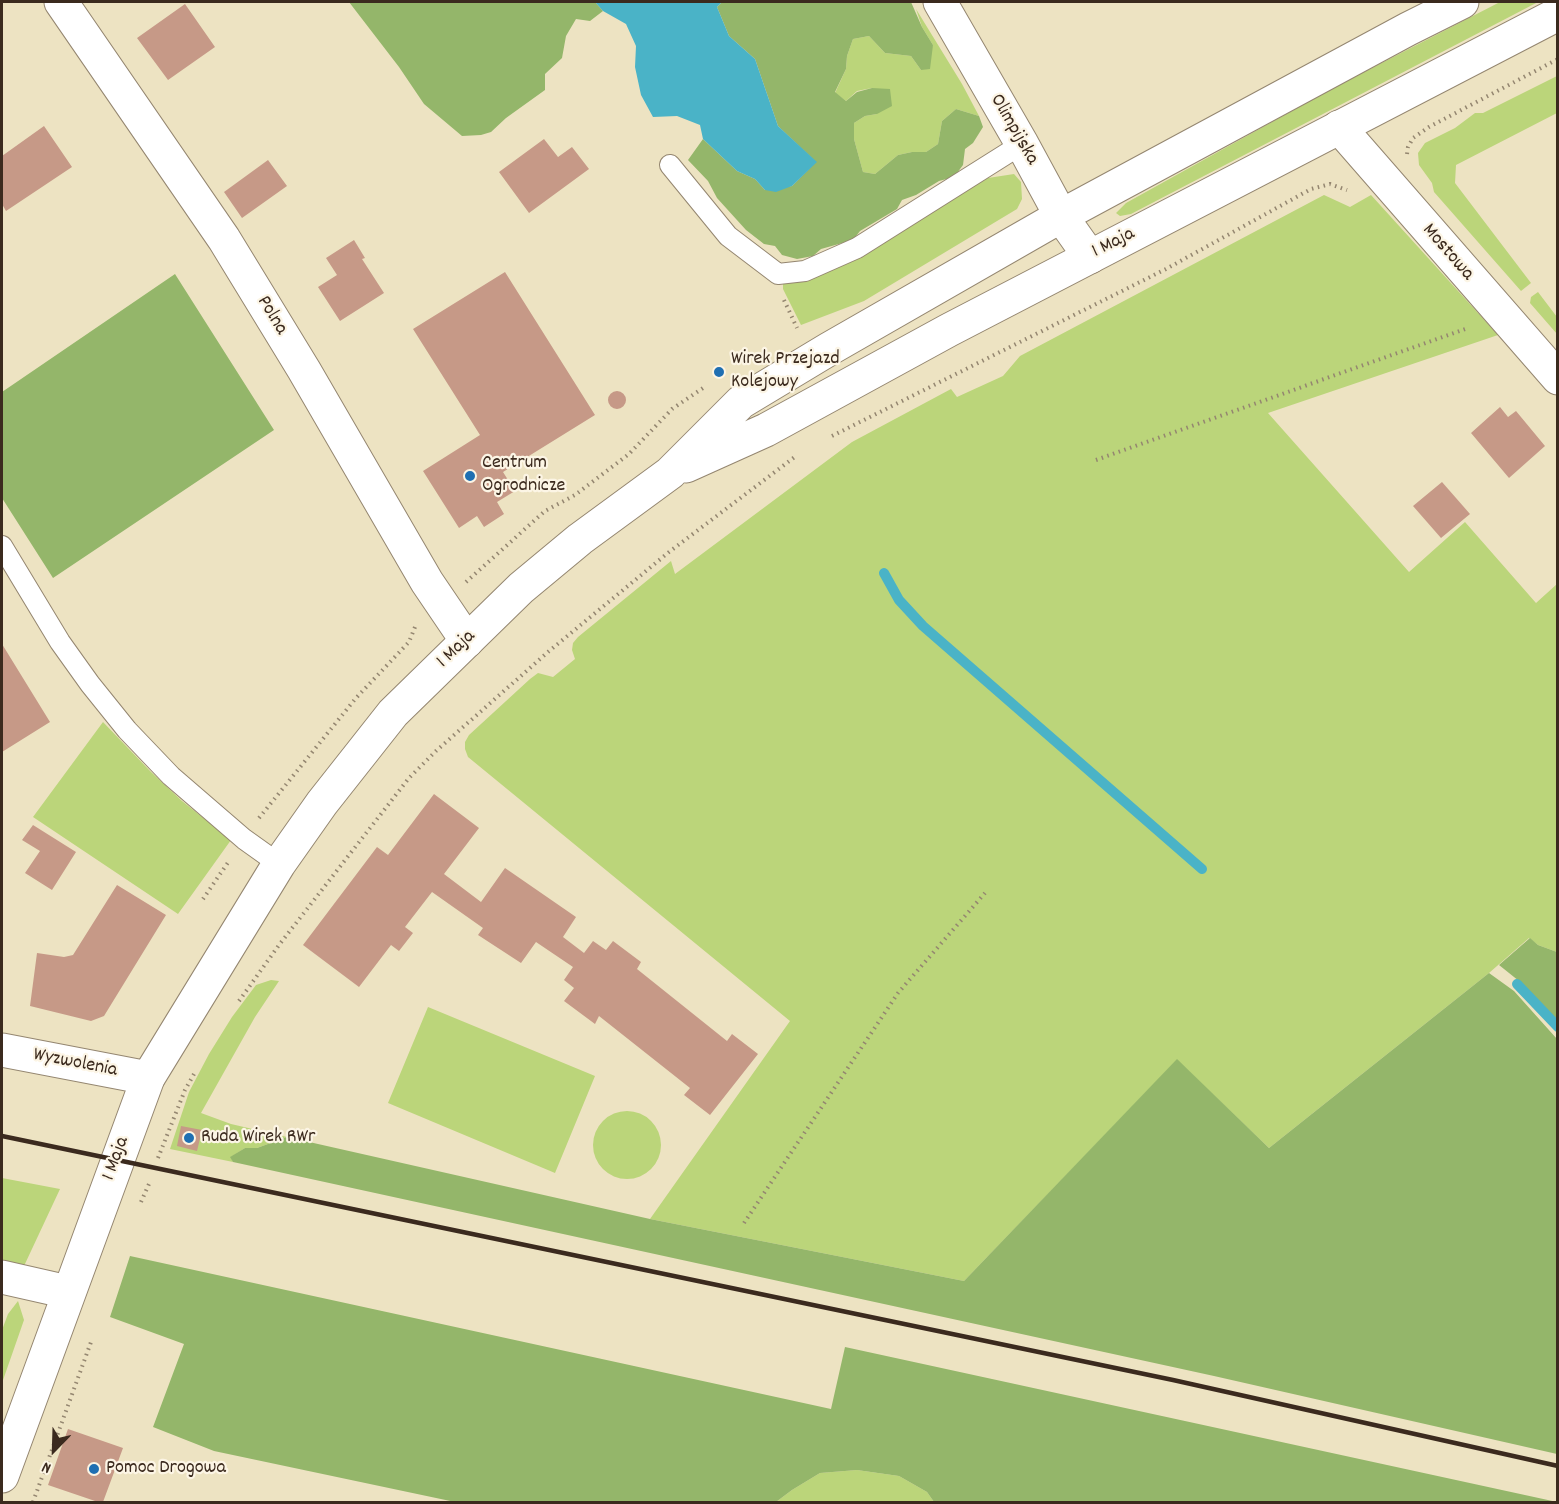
<!DOCTYPE html>
<style>
body{margin:0}
#map{position:relative;width:1559px;height:1504px;overflow:hidden;background:#ede3c2;font-family:Dekko,sans-serif}
canvas{display:block}
.frame{position:absolute;inset:0;border:3px solid #3b2a1e;pointer-events:none}
.north{position:absolute;left:24px;top:1420px;width:60px;height:60px;-webkit-text-stroke:4px #fcf5e5;paint-order:stroke;rotate:203deg;font-size:16px;font-weight:700;line-height:24px;text-align:center;color:#3b2a1e}
.north::after{content:'';display:block;margin:auto;width:21px;height:27px;background:#3b2a1e;clip-path:polygon(50% 0,100% 100%,50% 72%,0 100%)}
</style>
<div id="map">
<canvas width="1559" height="1504"></canvas>
<div class="frame"></div>
<div class="north">N</div>
</div>
<script>
const ctx = document.querySelector('canvas').getContext('2d');
ctx.lineJoin = 'round';
function paint(path, color) {
  ctx.fillStyle = color;
  ctx.fill(path, 'evenodd');
}
function toPath(rows) {
  const path = new Path2D();
  for (const r of rows) {
    if (r.length === 3) {
      path.moveTo(r[0] + r[2], r[1]);
      path.arc(r[0], r[1], r[2], 0, 2 * Math.PI);
      continue;
    }
    path.moveTo(r[0], r[1]);
    for (let i = 2; i < r.length; i += 2) path.lineTo(r[i], r[i + 1]);
  }
  return path;
}
function trace(path, color, width, dash) {
  ctx.strokeStyle = color;
  ctx.lineWidth = width;
  ctx.lineCap = dash ? 'butt' : 'round';
  ctx.setLineDash(dash || []);
  ctx.stroke(path);
}
function label(font, color, halo, rows, align = 'center') {
  ctx.font = font + ' Dekko,sans-serif';
  ctx.lineWidth = 4.5;
  ctx.setLineDash([]);
  ctx.textBaseline = 'middle';
  ctx.strokeStyle = halo;
  ctx.fillStyle = color;
  for (const [text, x, y, turn = 0] of rows) {
    ctx.save();
    ctx.translate(x, y);
    ctx.rotate((+turn || 0) * Math.PI / 180);
    ctx.textAlign = isNaN(turn) ? turn : align;
    if (halo) ctx.strokeText(text, 0, 0);
    ctx.fillText(text, 0, 0);
    ctx.restore();
  }
}
const green = toPath([
 [1500,2,1538,2,1131,214,1120,216,1116,213,1126,203,1335,87],
 [916,9,962,84,979,116,956,109,942,121,938,144,926,152,912,152,898,155,875,174,863,172,854,139,854,123,865,116,877,114,872,88,857,91,846,101,835,93,846,69,847,56,853,39,869,36,885,53,911,56,921,70,933,45,922,27],
 [1557,76,1557,113,1456,165,1455,183,1531,283,1521,291,1434,192,1432,183,1419,165,1418,153,1425,143,1455,128,1475,113,1483,113],
 [1014,174,1021,182,1022,199,1017,209,864,301,801,325,783,289,783,282,790,283,812,278,828,272,988,178],
 [1324,195,1350,207,1371,195,1498,335,1268,413,1409,572,1465,522,1536,603,1557,584,1557,952,1538,945,1529,938,1489,973,1269,1148,1177,1060,964,1281,650,1219,790,1021,468,757,465,749,465,742,469,735,530,679,538,673,553,677,575,659,572,650,573,643,578,637,671,561,675,574,852,442,951,389,957,397,1003,376,1020,356],
 [1538,292,1557,317,1557,334,1530,303,1531,297],
 [103,722,151,772,182,801,231,840,178,914,33,817],
 [271,980,279,981,255,1017,201,1113,231,1124,287,1137,257,1148,245,1148,231,1157,233,1162,170,1149,189,1092,209,1054,232,1017,256,985],
 [428,1007,595,1076,555,1173,388,1103],
 [627,1145,34],
 [2,1178,60,1189,24,1266,2,1271],
 [18,1301,24,1320,2,1383,2,1330,8,1314],
 [857,1470,899,1476,927,1492,934,1502,776,1502,792,1490,820,1473]
]);
const forest = toPath([
 [349,2,595,2,603,11,590,21,576,19,566,36,562,58,545,74,545,90,506,118,491,132,481,135,462,136,424,104,399,67],
 [722,2,911,2,922,27,933,45,930,69,921,70,911,56,885,53,869,36,853,39,847,56,846,69,835,92,846,101,857,92,872,88,890,89,892,106,877,114,865,116,854,123,854,139,863,172,875,174,898,155,912,152,926,152,938,144,942,121,956,109,979,116,983,127,973,143,965,149,963,165,954,177,939,181,916,195,902,200,897,209,860,231,853,240,821,249,813,256,797,259,782,255,775,246,764,244,746,230,717,198,708,181,688,160,703,139,737,171,755,179,765,190,792,186,816,162,778,126,755,59,729,36,717,7],
 [175,274,274,430,53,578,2,498,2,392],
 [1530,938,1538,945,1557,952,1557,1024,1519,981,1499,965],
 [1489,973,1514,991,1557,1039,1557,1454,1214,1376,233,1162,230,1157,245,1148,257,1148,287,1137,650,1219,964,1281,1177,1059,1269,1148],
 [130,1256,831,1409,845,1347,1557,1502,934,1502,927,1492,899,1476,857,1470,820,1473,792,1490,776,1502,455,1502,214,1451,153,1427,184,1344,110,1317]
]);
const water = toPath([
 [595,2,722,2,717,7,729,36,755,59,778,126,817,162,792,186,776,192,765,190,755,179,737,171,703,139,700,125,677,116,653,117,641,95,635,67,636,46,626,24,603,11]
]);
const stream = toPath([
 [884,573,899,600,923,626,1202,869],
 [1517,984,1558,1027]
]);
const building = toPath([
 [185,4,215,47,168,80,137,38],
 [44,126,72,167,6,211,2,204,2,156],
 [544,139,558,157,572,147,589,169,529,213,499,172],
 [268,160,287,186,242,218,224,192],
 [354,240,365,258,362,259,384,293,340,321,318,287,337,275,326,258],
 [505,272,595,415,503,472,515,491,497,502,504,514,484,527,477,516,459,528,423,471,480,435,413,329],
 [617,400,9],
 [1500,407,1508,417,1516,411,1545,446,1509,478,1471,433],
 [1442,482,1470,514,1441,538,1413,506],
 [2,644,50,722,2,752],
 [434,794,479,828,444,874,481,902,505,868,576,917,563,937,584,953,593,941,606,950,613,941,641,962,637,969,727,1041,732,1034,758,1054,710,1115,684,1095,690,1088,599,1016,595,1024,564,1001,574,988,564,980,573,967,536,942,521,963,478,935,483,928,432,892,405,927,413,933,399,951,391,945,359,987,303,945,377,847,388,855],
 [33,825,76,852,52,890,25,873,40,851,22,840],
 [117,885,166,915,104,1016,91,1021,30,1006,37,953,64,957,73,955],
 [181,1126,202,1130,197,1151,177,1146],
 [68,1429,123,1448,103,1502,98,1502,48,1485]
]);
const path = toPath([
 [1407,154,1408,147,1413,138,1429,127,1558,59],
 [784,300,797,328],
 [832,436,1166,269,1311,189,1330,184,1347,190],
 [1096,460,1468,328],
 [466,582,545,511,575,495,629,454,672,409,706,386],
 [259,818,356,698,409,642,415,627],
 [203,899,229,861],
 [239,1001,279,945,409,778,436,751,548,652,669,552,796,456],
 [158,1158,185,1090,194,1074],
 [141,1202,149,1184],
 [744,1223,898,993,985,893],
 [33,1502,91,1342]
]);
const service = toPath([
 [670,165,728,236,778,274,805,271,857,248,1022,144],
 [2,546,60,642,90,684,127,730,171,776,244,839,279,864]
]);
const minor = toPath([
 [61,2,224,239,304,370,427,582,467,641],
 [940,2,1022,144,1061,216,1090,257],
 [1339,127,1558,378],
 [2,1277,68,1292]
]);
const tertiary = toPath([
 [2,1050,148,1078]
]);
const secondary = toPath([
 [686,466,766,430,949,330,1558,14],
 [2,1476,148,1078,279,864,322,803,393,713,521,588,580,539,670,473,741,402,829,349,1061,216,1408,29,1462,2]
]);
const rail = toPath([
 [2,1136,1173,1380,1558,1466]
]);
const markers = [
 [719,372,6,"#1f6fb2"],
 [470,476,6,"#1f6fb2"],
 [189,1138,6,"#1f6fb2"],
 [94,1469,6,"#1f6fb2"]
];
const streetNames = [
 ["Olimpijska",1013,130,60],
 ["1 Maja",1114,244,-27],
 ["Mostowa",1447,253,49],
 ["Polna",271,316,59],
 ["1 Maja",457,650,-44],
 ["Wyzwolenia",75,1064,11],
 ["1 Maja",117,1159,-70]
];
const poiNames = [
 ["Wirek Przejazd",731,360],
 ["Kolejowy",731,383],
 ["Centrum",482,464],
 ["Ogrodnicze",482,487],
 ["Ruda Wirek RWr",201,1138],
 ["Pomoc Drogowa",106,1469]
];
paint(green, '#bbd57a');
paint(forest, '#94b66a');
paint(water, '#4ab3c7');
trace(stream, '#4ab3c7', 10);
paint(building, '#c69987');
trace(service, '#948670', 22);
trace(minor, '#948670', 35);
trace(tertiary, '#948670', 35);
trace(secondary, '#948670', 35);
trace(path, '#948670', 4, [1.5, 4.5]);
trace(service, '#fff', 20);
trace(minor, '#fff', 33);
trace(tertiary, '#fff', 33);
trace(secondary, '#fff', 33);
trace(rail, '#3b2a1e', 4.5);
for (const [x, y, r, color] of markers) {
  const dot = new Path2D();
  dot.arc(x, y, r, 0, 2 * Math.PI);
  ctx.fillStyle = color;
  ctx.fill(dot);
  trace(dot, '#fcf5e5', 2);
}
label('20px', '#3b2a1e', '#fcf5e5', streetNames);
label('20px', '#3b2a1e', '#fcf5e5', poiNames, 'left');
</script>
